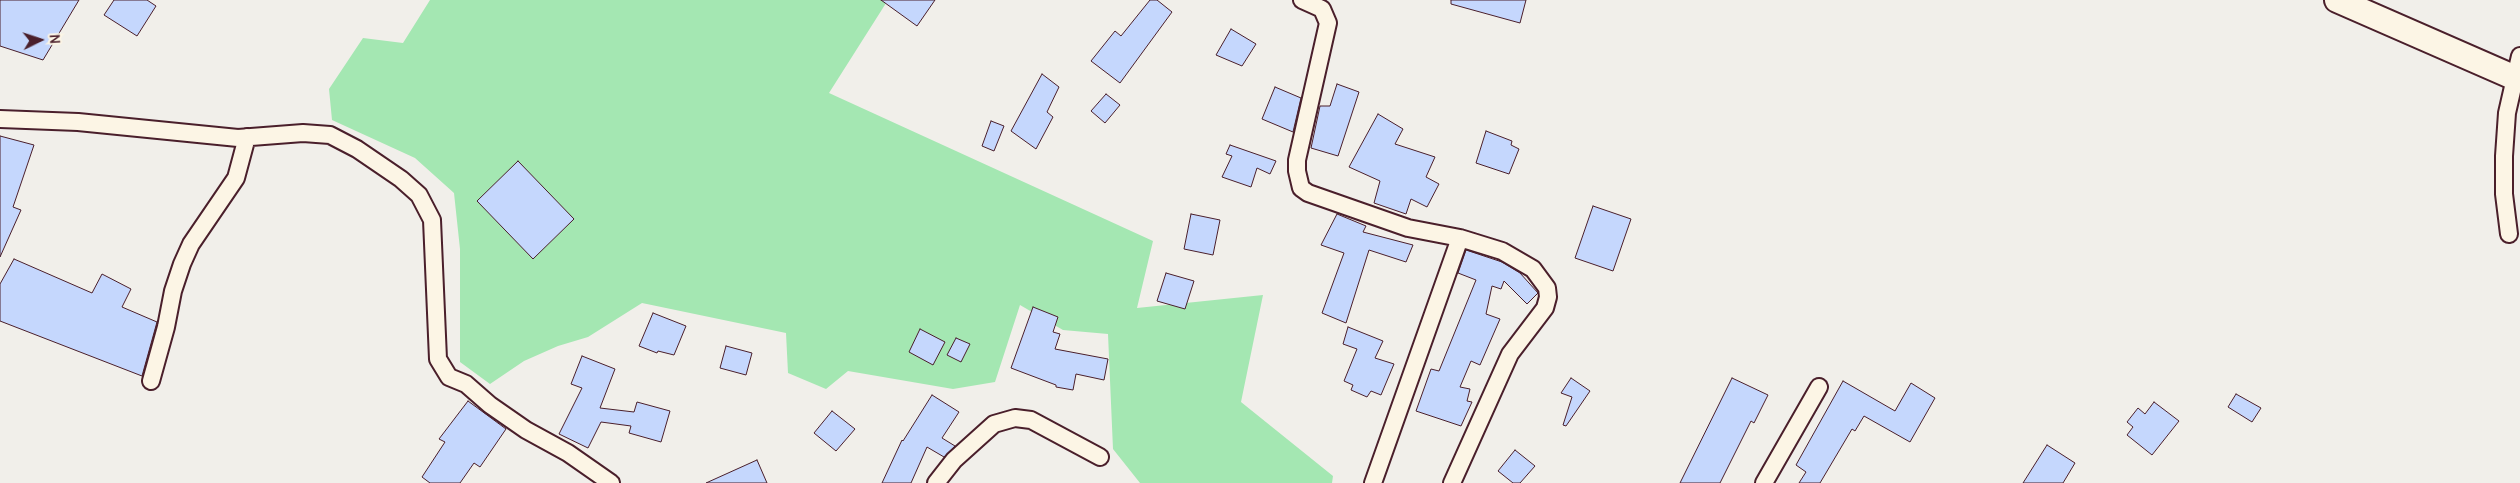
<!DOCTYPE html>
<style>
body{margin:0}
#map{position:relative;width:2520px;height:483px;overflow:hidden;background:#f1efea;font-family:Delius,sans-serif}
canvas{display:block}
.north{position:absolute;left:15px;top:15px;width:50px;height:50px;-webkit-text-stroke:4px #fcf5e5;paint-order:stroke;rotate:86deg;font-size:14px;font-weight:700;line-height:20px;text-align:center;color:#4a1f2b}
.north::after{content:'';display:block;margin:auto;width:18px;height:22px;background:#4a1f2b;clip-path:polygon(50% 0,100% 100%,50% 72%,0 100%)}
</style>
<div id="map">
<canvas width="2520" height="483"></canvas>
<div class="north">N</div>
</div>
<script>
const ctx = document.querySelector('canvas').getContext('2d');
ctx.lineJoin = 'round';
function paint(path, color) {
  ctx.fillStyle = color;
  ctx.fill(path, 'evenodd');
}
function toPath(rows) {
  const path = new Path2D();
  for (const r of rows) {
    path.moveTo(r[0], r[1]);
    for (let i = 2; i < r.length; i += 2) path.lineTo(r[i], r[i + 1]);
  }
  return path;
}
function trace(path, color, width, dash) {
  ctx.strokeStyle = color;
  ctx.lineWidth = width;
  ctx.lineCap = dash ? 'butt' : 'round';
  ctx.setLineDash(dash || []);
  ctx.stroke(path);
}
const green = toPath([
 [430,0,888,0,829,93,1153,241,1137,308,1263,295,1241,402,1333,476,1332,483,1140,483,1113,449,1108,334,1063,330,1020,305,995,382,953,389,848,371,826,389,788,373,786,333,642,303,588,337,558,346,524,361,490,384,460,362,460,249,454,193,415,158,332,120,329,89,363,38,403,43]
]);
const building = toPath([
 [0,0,79,0,43,60,0,46,0,0],
 [114,0,147,0,156,6,137,36,104,15,114,0],
 [881,0,935,0,917,26,881,0],
 [1150,0,1157,0,1172,12,1120,83,1091,61,1115,31,1121,36,1150,0],
 [1451,0,1526,0,1520,23,1451,4,1451,0],
 [1231,29,1256,44,1242,66,1216,55,1231,29],
 [1042,74,1059,87,1047,112,1053,117,1036,149,1011,131,1042,74],
 [1337,84,1359,92,1338,156,1311,148,1320,106,1330,106,1337,84],
 [1275,87,1301,98,1293,132,1262,119,1275,87],
 [1106,94,1120,105,1105,123,1091,111,1106,94],
 [1378,114,1403,129,1395,144,1435,157,1426,177,1439,184,1427,207,1411,199,1406,214,1374,203,1380,181,1349,167,1378,114],
 [991,121,1004,126,994,151,982,146,991,121],
 [1486,131,1512,141,1511,145,1519,149,1509,174,1476,163,1486,131],
 [0,136,34,145,13,207,21,210,0,257,0,136],
 [1230,145,1276,161,1270,174,1257,168,1251,187,1222,177,1232,156,1226,154,1230,145],
 [518,161,574,219,533,259,477,201,518,161],
 [1593,206,1631,219,1613,271,1575,258,1593,206],
 [1191,214,1220,220,1213,255,1184,249,1191,214],
 [1337,214,1366,226,1363,232,1413,245,1406,262,1369,250,1346,323,1322,313,1344,253,1321,245,1337,214],
 [1466,250,1502,262,1520,273,1538,293,1527,304,1504,281,1501,289,1492,286,1486,314,1500,319,1480,365,1471,361,1460,387,1470,389,1467,401,1472,402,1461,426,1416,411,1431,369,1439,371,1476,280,1458,273,1466,250],
 [14,259,92,293,102,274,131,289,122,307,157,322,142,376,0,321,0,284,14,259],
 [1166,273,1194,281,1185,309,1157,301,1166,273],
 [1033,307,1058,317,1053,332,1060,334,1055,349,1108,359,1104,380,1076,374,1073,390,1056,387,1056,385,1011,368,1033,307],
 [653,313,686,326,674,355,658,351,657,353,639,346,653,313],
 [1348,327,1383,341,1375,358,1394,364,1381,395,1371,391,1367,397,1351,390,1353,385,1344,381,1357,349,1343,344,1348,327],
 [920,329,945,342,933,365,909,352,920,329],
 [956,338,970,344,961,362,947,355,956,338],
 [726,346,752,353,746,375,720,368,726,346],
 [582,356,615,369,600,408,634,412,637,402,670,411,661,442,629,433,631,426,601,422,588,448,559,434,582,388,571,384,582,356],
 [1571,378,1590,391,1566,426,1563,425,1572,397,1561,393,1571,378],
 [1732,378,1768,395,1754,423,1751,421,1720,483,1680,483,1732,378],
 [1843,381,1895,411,1911,383,1935,398,1910,442,1864,416,1855,431,1852,429,1820,483,1799,483,1806,472,1796,465,1843,381],
 [2236,394,2261,408,2252,422,2228,407,2236,394],
 [932,395,959,412,942,438,955,446,944,457,927,447,911,483,882,483,902,440,903,441,932,395],
 [468,401,506,429,480,467,474,463,460,483,430,483,422,477,445,442,439,439,468,401],
 [2154,402,2179,421,2152,455,2127,435,2133,427,2127,422,2138,408,2145,414,2154,402],
 [832,411,855,429,836,451,814,433,832,411],
 [2047,445,2075,463,2063,483,2023,483,2047,445],
 [1515,450,1535,466,1520,483,1513,483,1498,471,1515,450],
 [757,460,767,483,706,483,757,460]
]);
const street = toPath([
 [1302,0,1322,9,1328,23,1297,160,1297,171,1301,188,1308,193,1408,228,1460,238,1502,251,1533,269,1547,288,1548,297,1545,308,1510,354,1452,483],
 [0,119,78,122,238,138,303,133,330,135,357,149,401,179,419,195,432,220,438,359,449,377,466,384,490,405,526,430,568,453,611,483],
 [2509,234,2504,194,2504,156,2507,113,2520,56],
 [151,381,166,327,173,291,182,264,191,244,236,178,247,137],
 [936,483,954,460,994,424,1015,418,1031,420,1100,457],
 [1373,483,1460,238],
 [1764,483,1819,387]
]);
const secondary = toPath([
 [2337,0,2520,80]
]);
paint(green, '#a4e7b2');
paint(building, '#c5d7fd');
trace(building, '#4a1f2b', 1);
trace(street, '#4a1f2b', 20);
trace(secondary, '#4a1f2b', 28);
trace(street, '#fcf5e5', 16);
trace(secondary, '#fcf5e5', 24);
</script>
